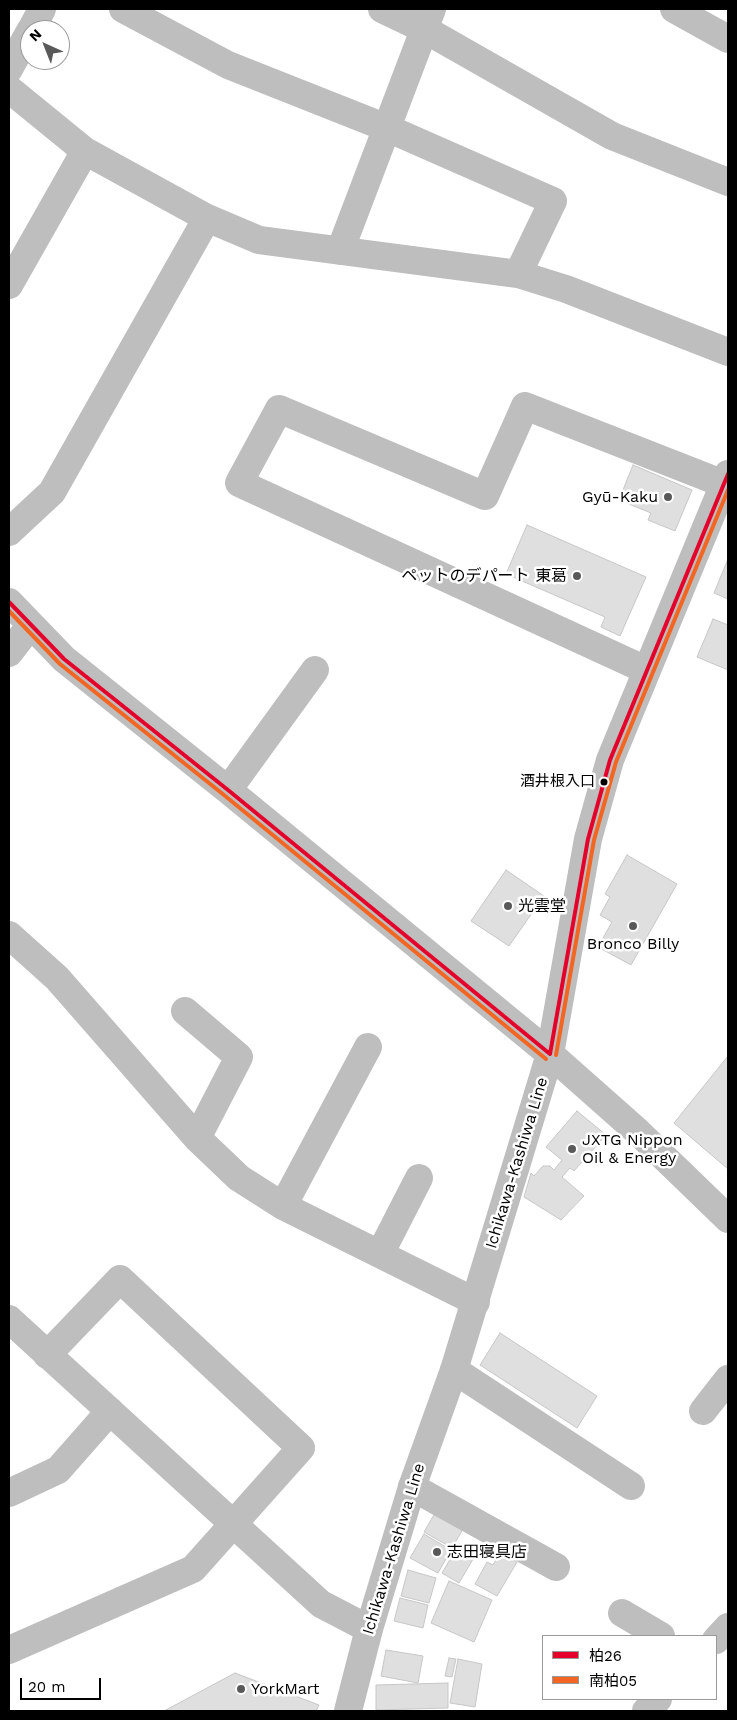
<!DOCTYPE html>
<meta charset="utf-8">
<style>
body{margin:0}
#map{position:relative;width:737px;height:1720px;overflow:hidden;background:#fff;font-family:"Work Sans","Noto Sans JP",sans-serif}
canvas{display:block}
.frame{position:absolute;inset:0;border:10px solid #000;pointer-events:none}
.legend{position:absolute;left:542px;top:1635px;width:175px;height:65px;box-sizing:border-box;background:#fff;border:1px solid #999;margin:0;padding:6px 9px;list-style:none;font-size:15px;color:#000}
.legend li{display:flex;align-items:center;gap:10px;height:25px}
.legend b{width:25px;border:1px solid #999}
.north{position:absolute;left:20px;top:20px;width:50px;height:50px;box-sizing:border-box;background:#fff;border:1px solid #999;border-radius:50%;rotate:316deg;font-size:14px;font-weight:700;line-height:20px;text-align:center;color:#000}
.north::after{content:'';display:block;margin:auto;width:18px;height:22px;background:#595959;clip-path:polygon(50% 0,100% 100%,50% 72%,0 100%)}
.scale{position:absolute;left:20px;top:1678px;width:81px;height:22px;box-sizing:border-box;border:2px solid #000;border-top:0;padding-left:6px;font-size:15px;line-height:18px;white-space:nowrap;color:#000;-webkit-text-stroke:4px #fff;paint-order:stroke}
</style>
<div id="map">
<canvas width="737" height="1720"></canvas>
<div class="frame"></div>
<ul class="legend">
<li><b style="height:6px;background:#e4002b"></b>柏26</li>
<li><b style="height:6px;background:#f26522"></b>南柏05</li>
</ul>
<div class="north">N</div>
<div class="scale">20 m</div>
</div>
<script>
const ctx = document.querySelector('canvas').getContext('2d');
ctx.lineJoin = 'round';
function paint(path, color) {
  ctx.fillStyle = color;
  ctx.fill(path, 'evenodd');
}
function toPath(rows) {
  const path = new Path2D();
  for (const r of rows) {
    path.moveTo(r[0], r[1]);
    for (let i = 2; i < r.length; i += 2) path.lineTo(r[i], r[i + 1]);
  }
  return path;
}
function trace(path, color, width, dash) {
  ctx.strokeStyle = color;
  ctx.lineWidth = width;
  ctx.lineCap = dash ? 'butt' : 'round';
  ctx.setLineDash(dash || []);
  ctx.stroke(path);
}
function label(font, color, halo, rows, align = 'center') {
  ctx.font = font + ' "Work Sans","Noto Sans JP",sans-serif';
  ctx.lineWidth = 5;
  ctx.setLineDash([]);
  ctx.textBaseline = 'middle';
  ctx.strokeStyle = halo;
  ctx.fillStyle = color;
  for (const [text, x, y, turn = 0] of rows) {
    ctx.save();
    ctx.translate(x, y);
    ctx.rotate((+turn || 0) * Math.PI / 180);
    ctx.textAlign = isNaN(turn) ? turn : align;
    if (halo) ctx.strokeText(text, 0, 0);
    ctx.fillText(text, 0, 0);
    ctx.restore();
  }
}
const building = toPath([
 [633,465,692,490,675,531,648,520,651,513,619,500,633,465],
 [527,525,646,577,620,636,601,627,605,617,506,574,527,525],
 [728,559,728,599,714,593,728,559],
 [713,619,728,625,728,670,697,657,713,619],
 [627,855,677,884,631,965,598,947,612,922,600,915,610,897,605,894,627,855],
 [506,870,544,896,509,946,471,921,506,870],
 [728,1056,728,1169,674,1123,728,1056],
 [577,1111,606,1135,574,1171,570,1168,562,1177,584,1196,561,1220,524,1197,531,1173,534,1176,543,1166,550,1166,554,1170,562,1160,546,1147,577,1111],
 [500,1333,597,1396,577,1428,480,1365,500,1333],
 [435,1513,463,1529,452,1548,424,1532,435,1513],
 [424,1534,451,1550,438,1573,410,1558,424,1534],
 [459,1544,476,1554,459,1583,442,1573,459,1544],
 [500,1552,517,1562,497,1596,475,1584,487,1562,493,1565,500,1552],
 [408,1570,436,1578,429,1603,401,1596,408,1570],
 [449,1581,492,1600,474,1642,431,1623,449,1581],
 [400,1598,428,1605,423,1628,394,1621,400,1598],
 [386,1650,423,1656,418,1683,381,1676,386,1650],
 [449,1658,456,1659,452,1677,445,1676,449,1658],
 [458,1659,482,1664,475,1707,450,1703,458,1659],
 [235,1673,319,1705,316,1711,164,1711,235,1673],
 [448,1683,448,1708,376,1710,376,1685,448,1683]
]);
const minor = toPath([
 [123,9,228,65,387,128,553,201,518,274],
 [382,9,424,29,612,136,728,182],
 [674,9,728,39],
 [31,30,42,9],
 [9,69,30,31],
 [9,89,85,151,207,218,259,240,518,274,566,289,728,352],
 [340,251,432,9],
 [9,285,85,151],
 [9,532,52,492,207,218],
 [9,602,64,659,228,790,550,1054,637,1131,728,1219],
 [9,653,30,626],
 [646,670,239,483,279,409,485,496,525,406,724,484],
 [228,790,315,670],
 [9,935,57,978,197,1138,239,1178,283,1206,476,1302],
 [185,1011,239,1057,197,1138],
 [283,1206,368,1047],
 [380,1254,419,1178],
 [9,1319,321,1604,369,1629],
 [454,1370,631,1486],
 [703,1411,728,1379],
 [412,1487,556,1567],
 [9,1493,58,1470,110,1411],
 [622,1613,661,1636],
 [716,1640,728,1627],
 [9,1650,193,1569,301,1448,120,1279,47,1355],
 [646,1711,658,1699]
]);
const major = toPath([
 [348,1711,369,1629,412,1487,454,1370,550,1054,588,839,610,760,728,474]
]);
const bus1 = toPath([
 [9,602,64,659,228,790,550,1054],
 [550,1054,588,839,610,760,728,474]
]);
const bus2 = toPath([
 [9,611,60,664,224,795,546,1059],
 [556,1055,594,840,616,762,728,490]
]);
const markers = [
 [668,497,5,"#595959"],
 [577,576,5,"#595959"],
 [604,782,4.5,"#000"],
 [508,906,5,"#595959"],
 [633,926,5,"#595959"],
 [572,1149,5,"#595959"],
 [437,1552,5,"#595959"],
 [241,1689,5,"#595959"]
];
const busNames = [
 ["酒井根入口",595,782]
];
const poiNames = [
 ["Gyū-Kaku",658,497,"right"],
 ["ペットのデパート 東葛",567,576,"right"],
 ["光雲堂",518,906],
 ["Bronco Billy",633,944,"center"],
 ["JXTG Nippon",582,1140],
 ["Oil & Energy",582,1158],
 ["志田寝具店",447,1552],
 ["YorkMart",251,1689]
];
const streetNames = [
 ["Ichikawa-Kashiwa Line",517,1163,-73],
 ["Ichikawa-Kashiwa Line",394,1549,-73]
];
paint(building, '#dfdfdf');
trace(building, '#c7c7c7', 1);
trace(minor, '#bebebe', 28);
trace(major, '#bebebe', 28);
trace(bus1, '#e4002b', 4);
trace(bus2, '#f26522', 4);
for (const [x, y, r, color] of markers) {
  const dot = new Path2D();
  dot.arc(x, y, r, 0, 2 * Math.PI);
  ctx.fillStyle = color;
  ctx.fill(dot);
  trace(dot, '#fff', 2);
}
label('15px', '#000', '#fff', busNames, 'right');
label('16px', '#000', '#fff', poiNames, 'left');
label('16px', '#000', '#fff', streetNames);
</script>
